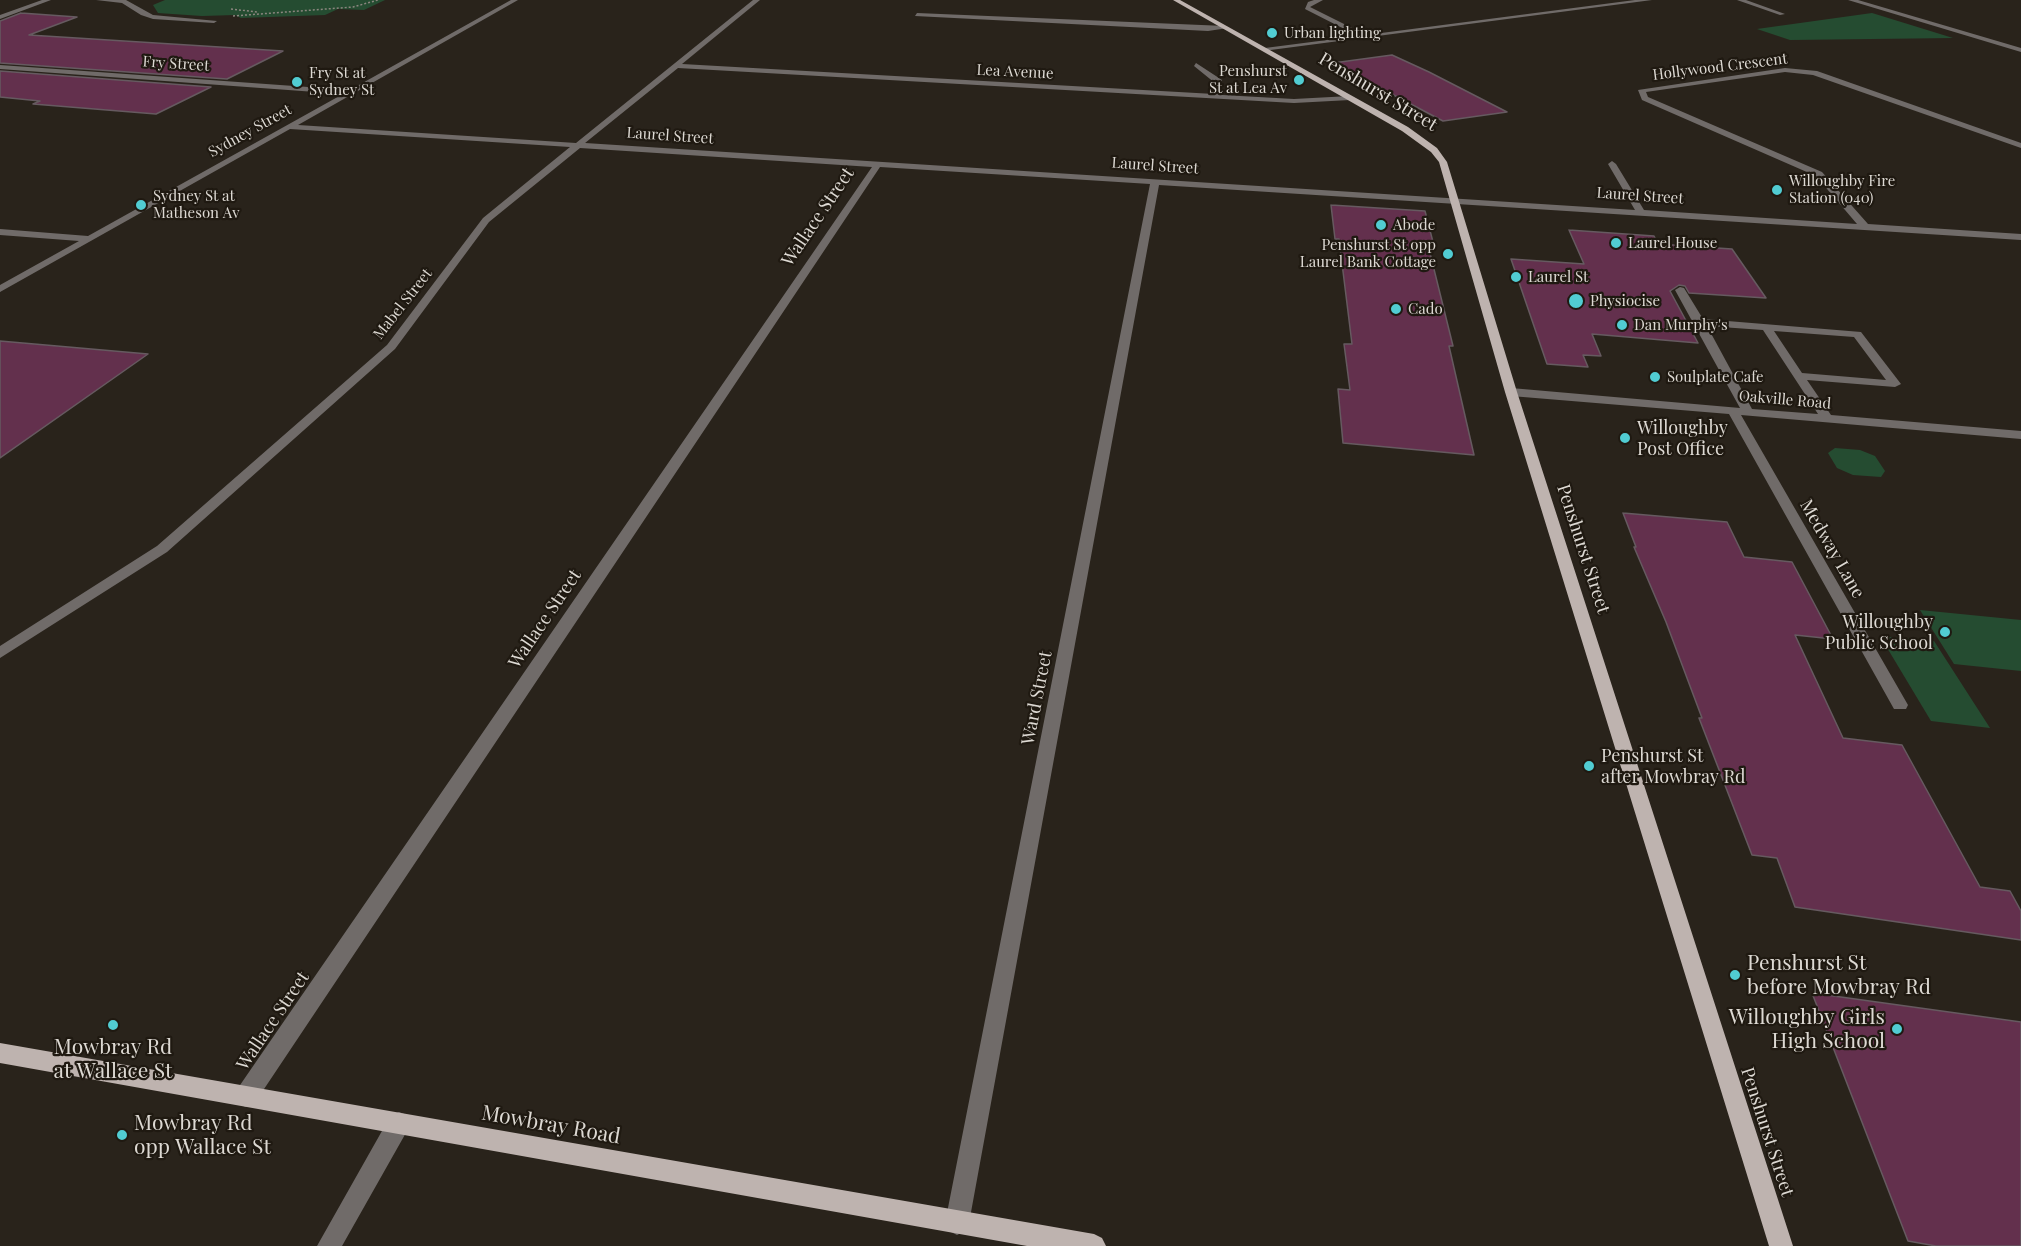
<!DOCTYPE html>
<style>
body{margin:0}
canvas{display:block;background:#29231b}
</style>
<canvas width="2021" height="1246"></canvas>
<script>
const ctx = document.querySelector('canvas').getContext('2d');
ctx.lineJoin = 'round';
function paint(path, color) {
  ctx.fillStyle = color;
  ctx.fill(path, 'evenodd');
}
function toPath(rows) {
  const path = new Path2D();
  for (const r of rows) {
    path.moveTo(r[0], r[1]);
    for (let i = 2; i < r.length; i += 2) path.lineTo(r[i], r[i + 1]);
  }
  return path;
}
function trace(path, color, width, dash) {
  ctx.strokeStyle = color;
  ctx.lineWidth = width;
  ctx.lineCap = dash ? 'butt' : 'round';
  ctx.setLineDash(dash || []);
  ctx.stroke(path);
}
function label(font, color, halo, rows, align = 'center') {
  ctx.font = font + ' "Playfair Display",serif';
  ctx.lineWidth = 4.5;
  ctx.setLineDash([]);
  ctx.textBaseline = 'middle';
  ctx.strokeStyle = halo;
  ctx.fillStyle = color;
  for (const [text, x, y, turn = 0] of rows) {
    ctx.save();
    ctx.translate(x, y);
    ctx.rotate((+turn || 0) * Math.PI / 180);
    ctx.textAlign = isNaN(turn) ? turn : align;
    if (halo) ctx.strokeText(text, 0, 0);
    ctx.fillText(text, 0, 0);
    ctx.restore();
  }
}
const green = toPath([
 [165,0,385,0,364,10,338,9,325,15,241,18,235,15,202,16,158,13,153,5],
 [1872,13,1953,38,1790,40,1757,29],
 [1835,448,1860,450,1875,456,1885,471,1881,477,1853,475,1837,468,1828,453],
 [1920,610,2021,620,2021,671,1954,664],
 [1880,636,1934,641,1990,728,1931,721]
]);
const building = toPath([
 [21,13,77,17,29,35,283,51,227,79,0,63,0,21,21,13],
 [1392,55,1429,72,1507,112,1443,121,1333,63,1392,55],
 [0,71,211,87,156,114,33,104,40,101,0,97,0,71],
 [1331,205,1425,211,1434,246,1428,245,1453,346,1449,346,1474,455,1343,443,1338,389,1350,390,1344,344,1352,344,1339,239,1335,239,1331,205],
 [1569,230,1654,236,1658,244,1732,249,1766,298,1689,293,1685,286,1679,285,1670,291,1698,343,1592,334,1601,356,1583,355,1588,367,1547,364,1511,259,1584,264,1569,230],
 [0,341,148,354,0,458,0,341],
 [1623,513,1727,522,1744,557,1792,562,1833,639,1795,635,1843,738,1902,745,1980,887,2010,891,2021,911,2021,940,1795,907,1777,858,1752,855,1699,718,1702,718,1666,622,1634,547,1636,547,1623,513],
 [1812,993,2021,1022,2021,1246,1936,1246,1908,1241,1812,993]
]);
const path = toPath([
 [231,9,257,12],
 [233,16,353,7,378,0]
]);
const minor = toPath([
 [42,0,51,0,0,19,0,15,42,0],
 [96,0,126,0,153,15,217,21,214,23,153,19,141,15,122,3,96,0],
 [511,0,518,0,298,125,576,143,753,0,760,0,682,64,1214,94,1215,83,1194,66,1196,63,1222,80,1222,95,1294,99,1350,96,1354,98,1350,100,1294,103,678,68,585,143,1635,210,1608,164,1612,161,1616,164,1644,210,1857,224,1816,176,1642,100,1638,90,1785,68,1817,71,2021,143,2021,148,1813,75,1785,72,1646,92,1648,97,1822,172,1868,224,2021,234,2021,240,1159,185,969,1223,965,1231,957,1235,949,1231,945,1223,1150,184,880,167,254,1104,246,1107,238,1104,235,1096,238,1088,872,167,580,148,489,222,395,349,167,552,0,658,0,646,157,546,387,345,483,218,570,147,290,129,0,292,0,285,79,241,0,235,0,229,88,236,343,94,0,69,0,65,350,90,511,0],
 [1314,0,1323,0,1310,7,1366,35,1635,0,1652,0,1263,51,1265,48,1358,36,1305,9,1308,2,1314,0],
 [1737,0,1746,0,1785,14,1780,15,1737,0],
 [1848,0,1858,0,2021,48,2021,52,1848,0],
 [917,13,1225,26,1228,28,1208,31,915,16,917,13],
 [1680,287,1684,288,1703,319,1861,332,1901,384,1895,387,1807,380,1831,415,2021,431,2021,439,1741,415,1908,705,1906,709,1894,709,1729,414,1511,396,1505,392,1511,388,1740,408,1675,290,1680,287],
 [1707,326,1763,330,1818,414,1752,409,1707,326],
 [1774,331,1854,337,1886,380,1802,373,1774,331],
 [399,1112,407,1115,410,1123,407,1131,342,1246,317,1246,391,1115,399,1112]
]);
const major = toPath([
 [1173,0,1180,0,1408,127,1437,148,1447,162,1517,392,1793,1246,1769,1246,1505,392,1439,162,1431,152,1402,131,1173,0],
 [0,1043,1094,1234,1102,1238,1106,1246,1027,1246,0,1063,0,1043]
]);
const markers = [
 [1272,33,6,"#51ccd2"],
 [1299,80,6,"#51ccd2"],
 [297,82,6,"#51ccd2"],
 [1777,190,6,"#51ccd2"],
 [141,205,6,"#51ccd2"],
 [1381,225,6,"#51ccd2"],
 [1616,243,6,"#51ccd2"],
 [1448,254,6,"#51ccd2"],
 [1516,277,6,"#51ccd2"],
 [1576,301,8,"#51ccd2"],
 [1396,309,6,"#51ccd2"],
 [1622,325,6,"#51ccd2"],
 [1655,377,6,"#51ccd2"],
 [1625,438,6,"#51ccd2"],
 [1945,632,6,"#51ccd2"],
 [1589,766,6,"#51ccd2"],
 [1735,975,6,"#51ccd2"],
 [113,1025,6,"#51ccd2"],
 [1897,1029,6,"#51ccd2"],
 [122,1135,6,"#51ccd2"]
];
const farPoinames = [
 ["Urban lighting",1284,33],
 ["Penshurst",1287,71,"right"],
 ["St at Lea Av",1287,88,"right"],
 ["Fry St at",309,73],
 ["Sydney St",309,90],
 ["Willoughby Fire",1789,181],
 ["Station (040)",1789,198],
 ["Sydney St at",153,196],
 ["Matheson Av",153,213],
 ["Abode",1393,225],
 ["Laurel House",1628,243],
 ["Penshurst St opp",1436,245,"right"],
 ["Laurel Bank Cottage",1436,262,"right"],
 ["Laurel St",1528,277],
 ["Physiocise",1590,301],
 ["Cado",1408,309],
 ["Dan Murphy's",1634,325],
 ["Soulplate Cafe",1667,377]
];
const farStreetnames = [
 ["Fry Street",176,64,4],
 ["Hollywood Crescent",1720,67,-7],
 ["Lea Avenue",1015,72,3],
 ["Sydney Street",250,131,-29],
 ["Laurel Street",670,136,4],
 ["Laurel Street",1155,166,4],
 ["Laurel Street",1640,196,4],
 ["Mabel Street",403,304,-52],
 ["Oakville Road",1785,400,5]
];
const streetNames = [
 ["Penshurst Street",1378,92,31],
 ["Wallace Street",818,217,-56],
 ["Penshurst Street",1583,549,72],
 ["Medway Lane",1832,549,60],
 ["Wallace Street",545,619,-56],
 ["Ward Street",1037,698,-79],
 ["Wallace Street",273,1021,-56],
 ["Penshurst Street",1767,1132,72]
];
const poiNames = [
 ["Willoughby",1637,428],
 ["Post Office",1637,449],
 ["Willoughby",1933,622,"right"],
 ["Public School",1933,643,"right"],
 ["Penshurst St",1601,756],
 ["after Mowbray Rd",1601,777]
];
const nearPoinames = [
 ["Penshurst St",1747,963],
 ["before Mowbray Rd",1747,987],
 ["Willoughby Girls",1885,1017,"right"],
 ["High School",1885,1041,"right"],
 ["Mowbray Rd",113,1047,"center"],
 ["at Wallace St",113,1071,"center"],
 ["Mowbray Rd",134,1123],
 ["opp Wallace St",134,1147]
];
const nearStreetnames = [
 ["Mowbray Road",551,1125,10]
];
paint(green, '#254c31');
paint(building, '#63304d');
trace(building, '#665a60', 1.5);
trace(path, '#8b867f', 1.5, [2, 2]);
paint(minor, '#706b69');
paint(major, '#beb3af');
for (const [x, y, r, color] of markers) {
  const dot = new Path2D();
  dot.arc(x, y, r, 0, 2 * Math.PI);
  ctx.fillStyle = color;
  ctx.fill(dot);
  trace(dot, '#1f1911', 2);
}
label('15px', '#ddd9d3', '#1f1911', farPoinames, 'left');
label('15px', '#ddd9d3', '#1f1911', farStreetnames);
label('18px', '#ddd9d3', '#1f1911', streetNames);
label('18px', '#ddd9d3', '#1f1911', poiNames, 'left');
label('21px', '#ddd9d3', '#1f1911', nearPoinames, 'left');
label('21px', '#ddd9d3', '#1f1911', nearStreetnames);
</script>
